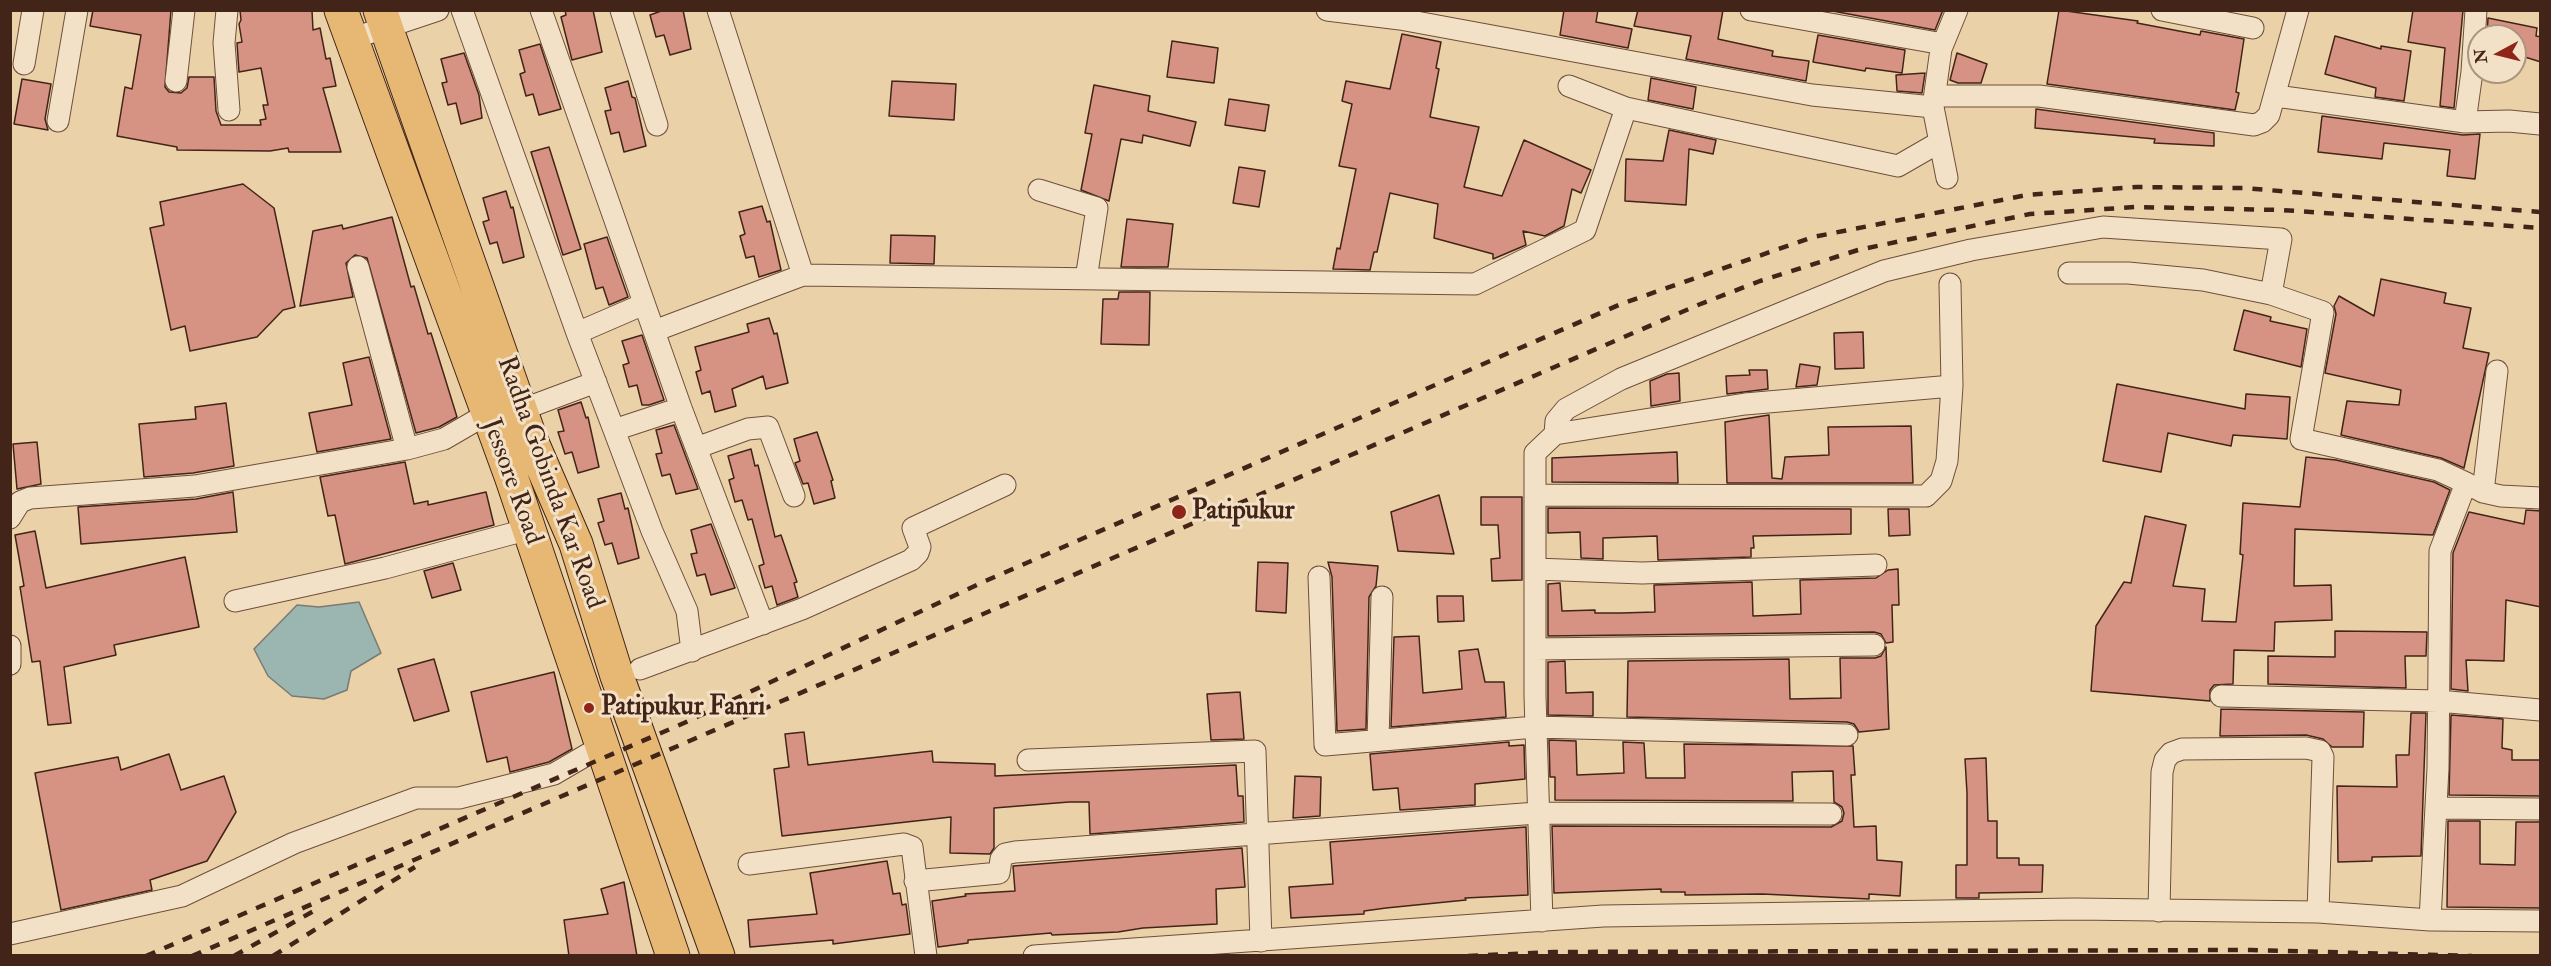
<!DOCTYPE html>
<style>
body{margin:0}
#map{position:relative;width:2551px;height:966px;overflow:hidden;background:#ebd1a7;font-family:"IM FELL Double Pica",serif}
canvas{display:block}
.frame{position:absolute;inset:0;border:12px solid #432418;pointer-events:none}
.north{position:absolute;left:2467px;top:24px;width:60px;height:60px;box-sizing:border-box;background:#f2e1c6;border:2px solid #ac9580;border-radius:50%;rotate:263deg;font-size:16px;font-weight:700;line-height:24px;text-align:center;color:#432418}
.north::after{content:'';display:block;margin:auto;width:21px;height:27px;background:#8f2418;clip-path:polygon(50% 0,100% 100%,50% 72%,0 100%)}
</style>
<div id="map">
<canvas width="2551" height="966"></canvas>
<div class="frame"></div>
<div class="north">N</div>
</div>
<script>
const ctx = document.querySelector('canvas').getContext('2d');
ctx.lineJoin = 'round';
function paint(path, color) {
  ctx.fillStyle = color;
  ctx.fill(path, 'evenodd');
}
function toPath(rows) {
  const path = new Path2D();
  for (const r of rows) {
    path.moveTo(r[0], r[1]);
    for (let i = 2; i < r.length; i += 2) path.lineTo(r[i], r[i + 1]);
  }
  return path;
}
function trace(path, color, width, dash) {
  ctx.strokeStyle = color;
  ctx.lineWidth = width;
  ctx.lineCap = dash ? 'butt' : 'round';
  ctx.setLineDash(dash || []);
  ctx.stroke(path);
}
function label(font, color, halo, rows, align = 'center') {
  ctx.font = font + ' "IM FELL Double Pica",serif';
  ctx.lineWidth = 6;
  ctx.setLineDash([]);
  ctx.textBaseline = 'middle';
  ctx.strokeStyle = halo;
  ctx.fillStyle = color;
  for (const [text, x, y, turn = 0] of rows) {
    ctx.save();
    ctx.translate(x, y);
    ctx.rotate((+turn || 0) * Math.PI / 180);
    ctx.textAlign = isNaN(turn) ? turn : align;
    if (halo) ctx.strokeText(text, 0, 0);
    ctx.fillText(text, 0, 0);
    ctx.restore();
  }
}
const water = toPath([
 [359,602,381,653,351,671,347,690,324,699,292,696,268,676,254,649,297,605,319,607,359,602]
]);
const building = toPath([
 [93,10,171,10,165,87,169,92,181,93,187,88,189,77,214,77,216,111,221,125,261,125,260,120,266,119,263,105,268,105,261,68,239,72,237,43,242,42,239,24,241,20,240,10,312,10,313,30,320,28,326,59,330,58,336,86,323,88,341,152,289,152,288,148,270,151,177,150,177,147,117,136,125,87,132,89,141,35,90,26,93,10],
 [565,10,593,10,602,52,572,60,561,17,566,15,565,10],
 [664,10,683,10,691,49,670,55,664,35,656,37,650,15,664,10],
 [1564,10,1598,10,1596,22,1632,29,1628,48,1560,35,1564,10],
 [1638,10,1723,10,1718,39,1773,51,1772,56,1809,61,1806,81,1686,59,1691,36,1634,26,1638,10],
 [1827,10,1943,10,1935,30,1827,10],
 [2059,10,2138,21,2137,23,2200,35,2201,31,2244,39,2236,92,2239,93,2235,110,2047,84,2059,10],
 [2413,10,2463,10,2454,108,2440,106,2445,48,2408,42,2413,10],
 [2488,18,2537,28,2536,36,2541,37,2541,62,2515,54,2515,36,2487,36,2488,18],
 [1402,34,1441,42,1436,68,1439,69,1430,117,1479,127,1464,187,1502,196,1524,140,1591,170,1581,193,1572,189,1564,226,1545,236,1523,231,1526,245,1493,259,1493,254,1434,238,1438,204,1390,193,1377,252,1374,252,1370,270,1333,269,1337,248,1340,249,1356,169,1339,166,1352,104,1342,101,1346,81,1390,89,1402,34],
 [1818,35,1905,50,1902,73,1866,68,1865,71,1813,62,1818,35],
 [2335,36,2381,49,2381,46,2411,51,2404,101,2375,97,2376,88,2325,74,2335,36],
 [1172,41,1218,48,1214,83,1167,77,1172,41],
 [540,44,561,109,539,115,533,94,526,96,520,74,525,72,519,50,540,44],
 [464,53,479,95,482,118,461,124,456,103,448,105,442,83,447,82,441,59,464,53],
 [1957,53,1987,64,1981,83,1958,83,1950,80,1957,53],
 [1925,73,1922,93,1897,91,1896,75,1925,73],
 [1651,78,1696,87,1693,109,1648,100,1651,78],
 [22,79,51,84,45,119,48,130,14,124,22,79],
 [628,81,632,97,635,98,646,146,624,152,619,132,611,134,605,111,611,110,605,88,628,81],
 [892,81,956,84,954,120,889,116,892,81],
 [1094,85,1150,96,1148,111,1196,122,1190,146,1143,135,1142,143,1121,139,1109,201,1081,190,1092,134,1085,133,1094,85],
 [1229,99,1269,105,1265,131,1225,125,1229,99],
 [2036,109,2214,133,2214,146,2154,143,2155,139,2035,128,2036,109],
 [2322,116,2463,135,2480,134,2475,179,2447,176,2450,150,2384,143,2382,159,2318,152,2322,116],
 [1669,130,1716,140,1713,154,1689,149,1686,205,1625,201,1626,159,1663,161,1669,130],
 [549,147,581,249,563,255,531,152,549,147],
 [1239,167,1265,171,1259,207,1233,203,1239,167],
 [243,184,274,208,295,307,283,310,257,337,190,351,185,326,171,330,150,228,164,225,160,202,243,184],
 [506,191,511,208,513,207,524,257,503,263,497,242,490,244,483,222,489,220,483,198,506,191],
 [762,206,767,222,770,221,781,270,759,277,754,256,746,258,740,236,745,234,739,212,762,206],
 [392,217,411,287,414,286,428,334,431,333,457,417,439,427,416,433,367,258,355,255,346,263,353,297,300,306,313,231,342,225,343,229,392,217],
 [1127,219,1173,224,1168,267,1121,267,1127,219],
 [891,235,935,236,934,264,890,263,891,235],
 [607,237,628,297,609,305,603,287,596,289,584,244,607,237],
 [2381,279,2446,293,2444,303,2471,308,2463,348,2489,353,2464,468,2441,458,2341,435,2347,401,2399,405,2401,390,2325,373,2336,314,2334,306,2339,296,2374,316,2381,279],
 [1119,292,1150,292,1149,345,1101,344,1103,299,1118,299,1119,292],
 [2244,310,2271,317,2270,321,2307,329,2301,367,2234,350,2244,310],
 [769,318,774,334,777,333,788,383,766,389,763,376,732,389,736,406,715,412,710,391,702,394,696,372,701,370,695,347,749,332,747,324,769,318],
 [1863,332,1864,368,1835,369,1834,333,1863,332],
 [642,335,664,400,649,405,642,405,637,385,629,387,623,365,629,363,622,341,642,335],
 [369,357,391,439,317,452,309,413,352,405,343,363,369,357],
 [1800,364,1820,367,1817,385,1796,387,1800,364],
 [1749,370,1767,370,1768,389,1727,394,1726,376,1750,375,1749,370],
 [1679,373,1680,401,1651,406,1650,381,1667,374,1679,373],
 [2117,384,2245,409,2246,394,2290,397,2287,439,2233,435,2231,446,2168,433,2161,472,2103,461,2117,384],
 [581,402,586,418,588,417,599,467,578,473,572,452,565,454,558,432,564,431,558,410,581,402],
 [226,403,234,466,193,473,144,477,139,424,196,419,195,407,226,403],
 [1769,415,1772,478,1782,479,1785,457,1829,455,1828,427,1911,426,1913,483,1727,483,1725,422,1769,415],
 [674,425,698,489,676,494,670,474,662,476,656,454,662,453,656,430,674,425],
 [817,432,833,480,831,481,835,498,814,504,808,483,803,484,795,463,800,461,794,439,817,432],
 [37,442,41,484,17,489,13,444,37,442],
 [751,449,755,466,758,465,775,537,781,535,797,582,794,583,798,597,777,605,772,586,765,588,759,566,764,564,752,519,748,520,742,500,735,502,729,480,734,478,728,456,751,449],
 [1677,452,1678,483,1552,482,1552,458,1677,452],
 [2306,457,2336,460,2434,482,2450,490,2433,535,2295,529,2294,586,2331,585,2332,620,2275,622,2274,651,2234,650,2233,684,2214,685,2210,690,2210,701,2091,691,2096,626,2124,582,2131,583,2145,516,2186,525,2173,586,2205,589,2202,621,2236,622,2243,555,2240,554,2243,503,2300,507,2306,457],
 [405,462,414,504,428,501,428,505,486,492,494,525,345,564,335,515,328,516,320,477,405,462],
 [233,492,237,532,81,544,78,507,196,499,233,492],
 [621,493,625,509,628,508,639,558,618,564,612,543,605,545,598,523,604,521,598,499,621,493],
 [1439,495,1454,554,1398,551,1391,512,1439,495],
 [1481,497,1522,497,1522,580,1492,581,1491,559,1500,558,1498,525,1481,525,1481,497],
 [1548,508,1851,509,1851,534,1753,536,1754,548,1751,548,1751,557,1658,560,1657,536,1603,538,1603,559,1581,558,1580,532,1548,533,1548,508],
 [1888,509,1909,509,1910,535,1889,536,1888,509],
 [2526,510,2541,511,2541,607,2506,600,2504,661,2466,660,2468,691,2451,689,2453,553,2469,512,2524,524,2526,510],
 [711,524,735,588,711,595,705,574,697,576,691,554,697,553,691,530,711,524],
 [35,531,46,588,185,557,199,627,114,645,116,655,64,667,71,723,48,725,40,661,32,662,20,587,24,586,15,535,35,531],
 [1258,562,1288,563,1286,613,1256,611,1258,562],
 [1328,562,1378,566,1376,586,1369,597,1366,729,1337,731,1332,577,1328,562],
 [453,563,461,590,432,598,424,571,453,563],
 [1898,569,1899,605,1892,605,1893,642,1886,643,1881,634,1874,632,1548,636,1548,584,1560,583,1562,611,1595,610,1595,613,1621,613,1655,612,1654,585,1752,582,1753,616,1801,614,1800,580,1876,578,1888,570,1898,569],
 [1437,596,1463,596,1464,621,1438,622,1437,596],
 [2335,631,2427,632,2426,656,2405,656,2406,688,2268,684,2268,656,2335,657,2335,631],
 [1419,636,1423,693,1462,689,1459,651,1478,649,1485,682,1504,682,1506,717,1391,727,1394,637,1419,636],
 [1886,647,1889,729,1859,732,1854,724,1847,722,1627,717,1628,661,1789,659,1790,699,1841,698,1840,658,1875,658,1881,656,1886,647],
 [434,659,449,711,414,721,398,669,434,659],
 [1565,661,1566,693,1593,692,1593,716,1548,715,1548,662,1565,661],
 [554,672,572,749,549,762,510,772,507,757,487,762,471,692,554,672],
 [1240,692,1244,739,1211,740,1207,694,1240,692],
 [2221,709,2364,712,2363,747,2332,747,2323,739,2306,735,2220,736,2221,709],
 [2411,713,2426,713,2421,856,2372,857,2372,861,2338,862,2337,786,2397,787,2396,755,2409,755,2411,713],
 [2451,715,2503,719,2502,748,2512,750,2512,760,2541,760,2541,796,2449,795,2451,715],
 [804,732,808,765,932,751,933,762,995,764,995,776,1236,765,1238,796,1243,796,1244,822,1090,834,1089,802,1069,802,994,808,994,848,990,854,950,853,951,817,782,836,774,769,789,767,785,734,804,732],
 [1549,740,1576,741,1577,775,1624,773,1623,742,1644,743,1646,778,1685,778,1684,744,1853,746,1855,775,1851,775,1854,827,1876,826,1877,860,1902,862,1900,896,1869,894,1869,899,1762,894,1685,895,1685,892,1661,892,1661,889,1554,893,1552,826,1831,827,1842,821,1844,813,1842,807,1834,802,1833,771,1792,772,1793,801,1555,800,1555,777,1550,777,1549,740],
 [1509,742,1509,746,1524,745,1525,779,1475,784,1475,805,1400,810,1398,788,1373,790,1370,754,1509,742],
 [169,754,181,790,224,776,236,812,207,861,150,880,152,890,61,910,35,773,118,757,121,770,169,754],
 [1986,758,1988,821,1997,821,1997,858,2019,858,2019,865,2043,865,2042,892,1979,893,1979,898,1956,898,1956,865,1967,865,1967,793,1965,759,1986,758],
 [1295,776,1321,777,1320,816,1293,818,1295,776],
 [2448,821,2480,821,2480,864,2515,865,2516,822,2541,822,2541,908,2447,907,2448,821],
 [1526,827,1528,895,1465,898,1466,900,1386,908,1364,911,1364,914,1291,918,1289,887,1333,884,1330,842,1526,827],
 [1242,848,1245,887,1216,889,1217,924,1143,928,1118,932,1052,935,1051,933,968,940,968,943,938,947,932,901,966,896,965,894,1015,891,1013,866,1242,848],
 [887,861,893,894,900,893,902,905,906,904,910,934,833,944,833,940,750,947,748,920,817,914,810,873,887,861],
 [624,882,637,956,569,956,564,920,608,914,601,889,624,882]
]);
const minor = toPath([
 [227,10,224,43,229,110],
 [462,10,577,333],
 [541,10,681,408,763,624],
 [621,10,657,125],
 [718,10,803,275],
 [1327,10,1400,19,1812,95,1933,107],
 [1751,10,1943,44],
 [2162,10,2253,28],
 [351,39,438,10],
 [24,64,33,10],
 [176,81,184,10],
 [1569,86,1626,108],
 [1935,96,2039,96,2254,125,2262,122,2269,115,2298,10],
 [2276,96,2465,122,2509,121,2540,124],
 [58,121,77,10],
 [2465,122,2472,72,2476,10],
 [1947,178,1933,107,1941,49,1957,10],
 [1039,190,1097,208,1086,279],
 [358,267,407,449],
 [2069,273,2128,273,2203,280,2271,294,2323,312,2301,439,2438,470,2466,483],
 [644,304,577,333,614,430,681,408],
 [654,331,803,275,1475,284,1585,230,1626,108,1898,166,1938,143],
 [521,410,596,382],
 [614,430,652,531,687,611,692,651],
 [1555,434,1556,421,1566,409,1621,379,1884,271,1971,250,2103,227,2281,239,2271,294],
 [696,448,748,429,768,427,794,496],
 [2483,492,2497,371],
 [1535,495,1926,496,1941,481,1947,461,1952,386,1950,284],
 [10,518,20,502,30,498,195,486,407,449,444,439,487,414],
 [1535,569,1642,573,1876,565],
 [1319,577,1325,745,1535,727,1847,735],
 [235,601,385,568,529,529],
 [10,646,10,664],
 [1535,649,1874,645],
 [640,669,802,609,911,560,918,553,920,547,913,528,1005,485],
 [2221,696,2438,701,2540,710],
 [1378,740,1382,597],
 [1028,760,1255,751,1261,941],
 [2436,808,2540,809],
 [749,864,904,844,912,847,926,956],
 [915,881,999,873,1001,859,1005,854,1015,852,1537,813,1831,814],
 [2159,911,2162,772,2165,760,2171,753,2182,749,2306,748,2320,751,2323,757,2318,912],
 [2430,920,2438,768,2440,551,2466,483,2483,492,2501,496,2540,498],
 [1542,921,1535,696,1535,453,1555,434,1745,404,1952,386],
 [10,934,182,896,294,843,416,798,459,798,554,774,602,746],
 [1034,956,1603,916,2075,909,2318,912,2430,920,2540,921]
]);
const primary = toPath([
 [341,10,511,476,673,956],
 [380,10,531,440,576,544,617,676,718,956]
]);
const rail = toPath([
 [146,956,684,723,983,582,1621,304,1813,237,2027,195,2137,187,2243,188,2540,212],
 [192,956,1698,305,1760,281,1858,250,2030,214,2135,207,2282,210,2540,228],
 [234,956,319,908],
 [273,956,415,867],
 [1468,956,1554,952,2251,950,2472,956]
]);
const markers = [
 [1179,512,8,"#8f2418"],
 [589,708,6,"#8f2418"]
];
const streetNames = [
 ["Jessore Road",511,482,70],
 ["Radha Gobinda Kar Road",549,483,70]
];
const poiNames = [
 ["Patipukur",1192,512],
 ["Patipukur Fanri",601,708]
];
paint(water, '#9bb5b1');
trace(water, '#787b74', 1.5);
paint(building, '#d69383');
trace(building, '#432418', 1.5);
trace(minor, '#6d4f3c', 23);
trace(primary, '#432418', 35);
trace(minor, '#f2e1c6', 21);
trace(primary, '#e6b874', 33);
trace(rail, '#432418', 4.5, [10, 10]);
for (const [x, y, r, color] of markers) {
  const dot = new Path2D();
  dot.arc(x, y, r, 0, 2 * Math.PI);
  ctx.fillStyle = color;
  ctx.fill(dot);
  trace(dot, '#f2e1c6', 2);
}
label('26px', '#432418', '#f2e1c6', streetNames);
label('bold 26px', '#432418', '#f2e1c6', poiNames, 'left');
</script>
